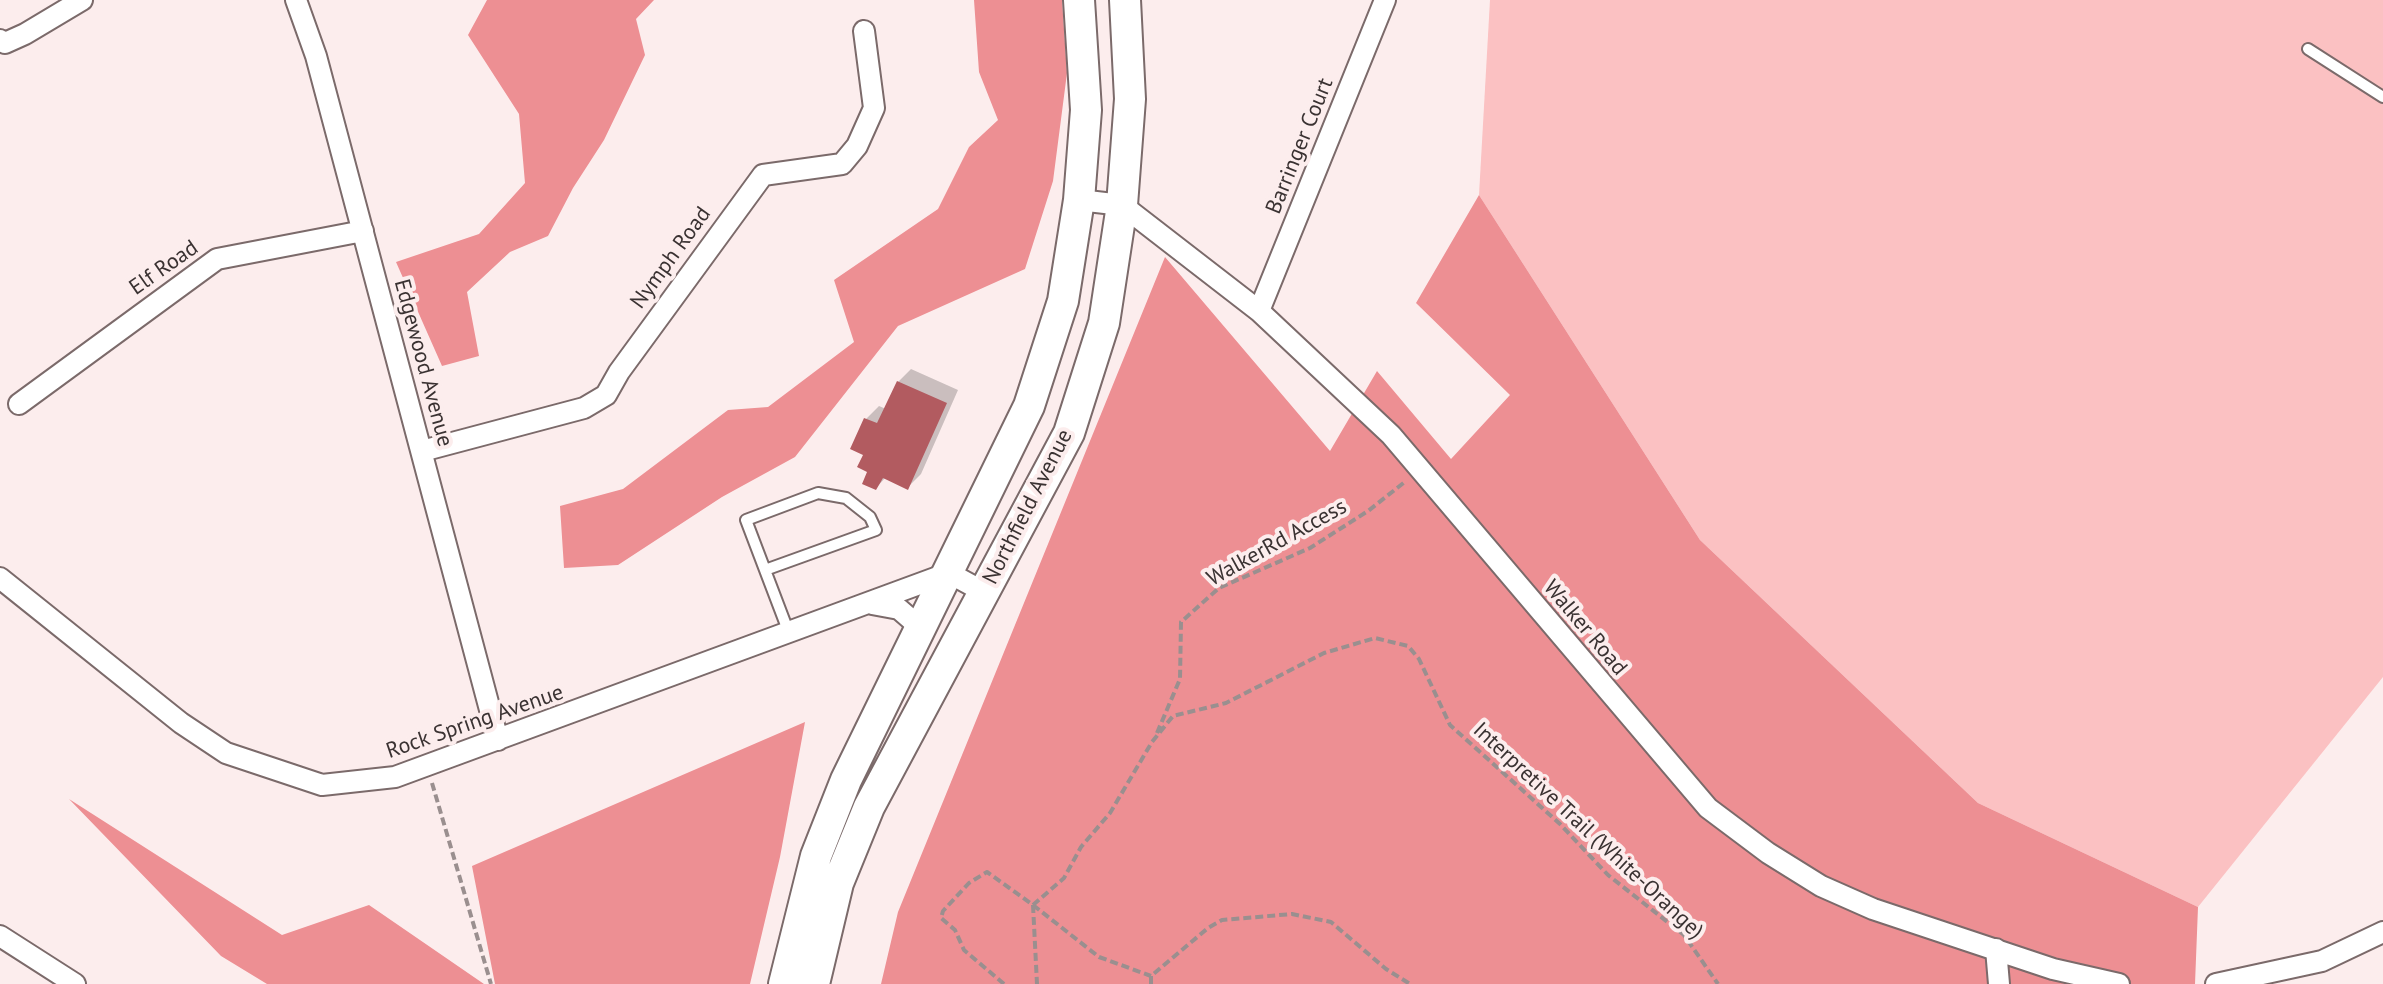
<!DOCTYPE html>
<style>
body{margin:0}
canvas{display:block;background:#fceded}
</style>
<canvas width="2383" height="984"></canvas>
<script>
const ctx = document.querySelector('canvas').getContext('2d');
ctx.lineJoin = 'round';
function paint(path, color) {
  ctx.fillStyle = color;
  ctx.fill(path, 'evenodd');
}
function toPath(rows) {
  const path = new Path2D();
  for (const r of rows) {
    path.moveTo(r[0], r[1]);
    for (let i = 2; i < r.length; i += 2) path.lineTo(r[i], r[i + 1]);
  }
  return path;
}
function trace(path, color, width, dash) {
  ctx.strokeStyle = color;
  ctx.lineWidth = width;
  ctx.lineCap = dash ? 'butt' : 'round';
  ctx.setLineDash(dash || []);
  ctx.stroke(path);
}
function label(font, color, halo, rows, align = 'center') {
  ctx.font = font + ' "PT Sans",sans-serif';
  ctx.lineWidth = 8;
  ctx.setLineDash([]);
  ctx.textBaseline = 'middle';
  ctx.strokeStyle = halo;
  ctx.fillStyle = color;
  for (const [text, x, y, turn = 0] of rows) {
    ctx.save();
    ctx.translate(x, y);
    ctx.rotate((+turn || 0) * Math.PI / 180);
    ctx.textAlign = isNaN(turn) ? turn : align;
    if (halo) ctx.strokeText(text, 0, 0);
    ctx.fillText(text, 0, 0);
    ctx.restore();
  }
}
const green = toPath([
 [1490,0,2383,0,2383,677,2198,907,1978,803,1700,540,1479,195]
]);
const forest = toPath([
 [487,0,654,0,636,19,645,55,604,140,573,188,548,236,510,252,467,292,479,356,442,366,396,262,479,234,525,183,519,114,468,35],
 [974,0,1062,0,1067,73,1053,181,1025,269,898,326,795,457,722,497,618,565,564,568,560,506,623,489,728,410,768,407,854,342,834,280,938,209,969,147,998,120,979,72],
 [1479,195,1700,540,1978,803,2198,907,2195,984,881,984,898,912,1165,257,1330,451,1377,371,1451,459,1510,395,1416,303],
 [805,722,780,857,750,984,495,984,472,866],
 [69,799,282,935,369,905,484,984,267,984,221,956]
]);
const shadow = toPath([
 [911,369,958,390,921,474,908,487,886,477,876,488,865,454,853,448,866,419,879,406,886,409,898,382]
]);
const building = toPath([
 [897,381,947,403,908,490,883,478,876,490,862,484,867,472,857,467,863,455,850,449,864,418,877,423]
]);
const path = toPath([
 [1157,733,1180,679,1181,622,1219,588,1310,548,1368,511,1406,481],
 [432,783,491,984],
 [1033,905,1099,957,1151,976],
 [1033,905,1037,984],
 [1004,984,964,950,955,930,941,918,943,911,969,883,987,872,1033,905,1064,878,1081,847,1110,813,1152,742,1173,716,1226,703,1324,653,1375,638,1408,646,1419,659,1450,725,1560,824,1608,875,1684,935,1718,984],
 [1151,984,1151,976,1208,928,1222,920,1292,914,1331,922,1386,969,1410,984]
]);
const service = toPath([
 [2308,49,2383,97],
 [765,570,876,530,870,517,846,498,818,493,746,520,765,570,789,633]
]);
const minor = toPath([
 [296,0,316,56,498,740],
 [0,40,5,43,25,34,82,0],
 [1079,200,1122,205,1259,311,1391,435,1708,808,1768,853,1821,886,1873,909,2053,969,2119,984],
 [1259,311,1385,0],
 [19,404,217,259,363,231],
 [422,451,584,408,606,395,619,372,763,175,842,164,857,146,874,108,864,31],
 [0,578,181,723,226,753,322,785,395,777,949,573,984,592],
 [872,604,899,609,922,629],
 [0,936,75,984],
 [1996,949,1999,984],
 [2216,984,2322,961,2383,932]
]);
const primary = toPath([
 [784,984,816,856,846,780,1029,406,1063,301,1079,200,1086,110,1079,0],
 [814,984,838,883,869,807,1069,433,1104,323,1122,205,1130,99,1125,0]
]);
const streetNames = [
 ["Barringer Court",1300,146,-68],
 ["Nymph Road",671,258,-54],
 ["Elf Road",164,268,-35],
 ["Edgewood Avenue",423,363,75],
 ["Northfield Avenue",1028,507,-63],
 ["WalkerRd Access",1277,543,-29],
 ["Walker Road",1585,628,50],
 ["Rock Spring Avenue",475,722,-19],
 ["Interpretive Trail (White-Orange)",1588,831,43]
];
paint(green, '#fbc1c2');
paint(forest, '#ed8f93');
paint(shadow, '#0003');
paint(building, '#b25b60');
trace(service, '#7b6a6a', 14);
trace(minor, '#7b6a6a', 24);
trace(primary, '#7b6a6a', 34);
trace(path, '#9a8f8f', 4, [8, 4]);
trace(service, '#fff', 10);
trace(minor, '#fff', 20);
trace(primary, '#fff', 30);
label('22px', '#3a3232', '#fceded', streetNames);
</script>
